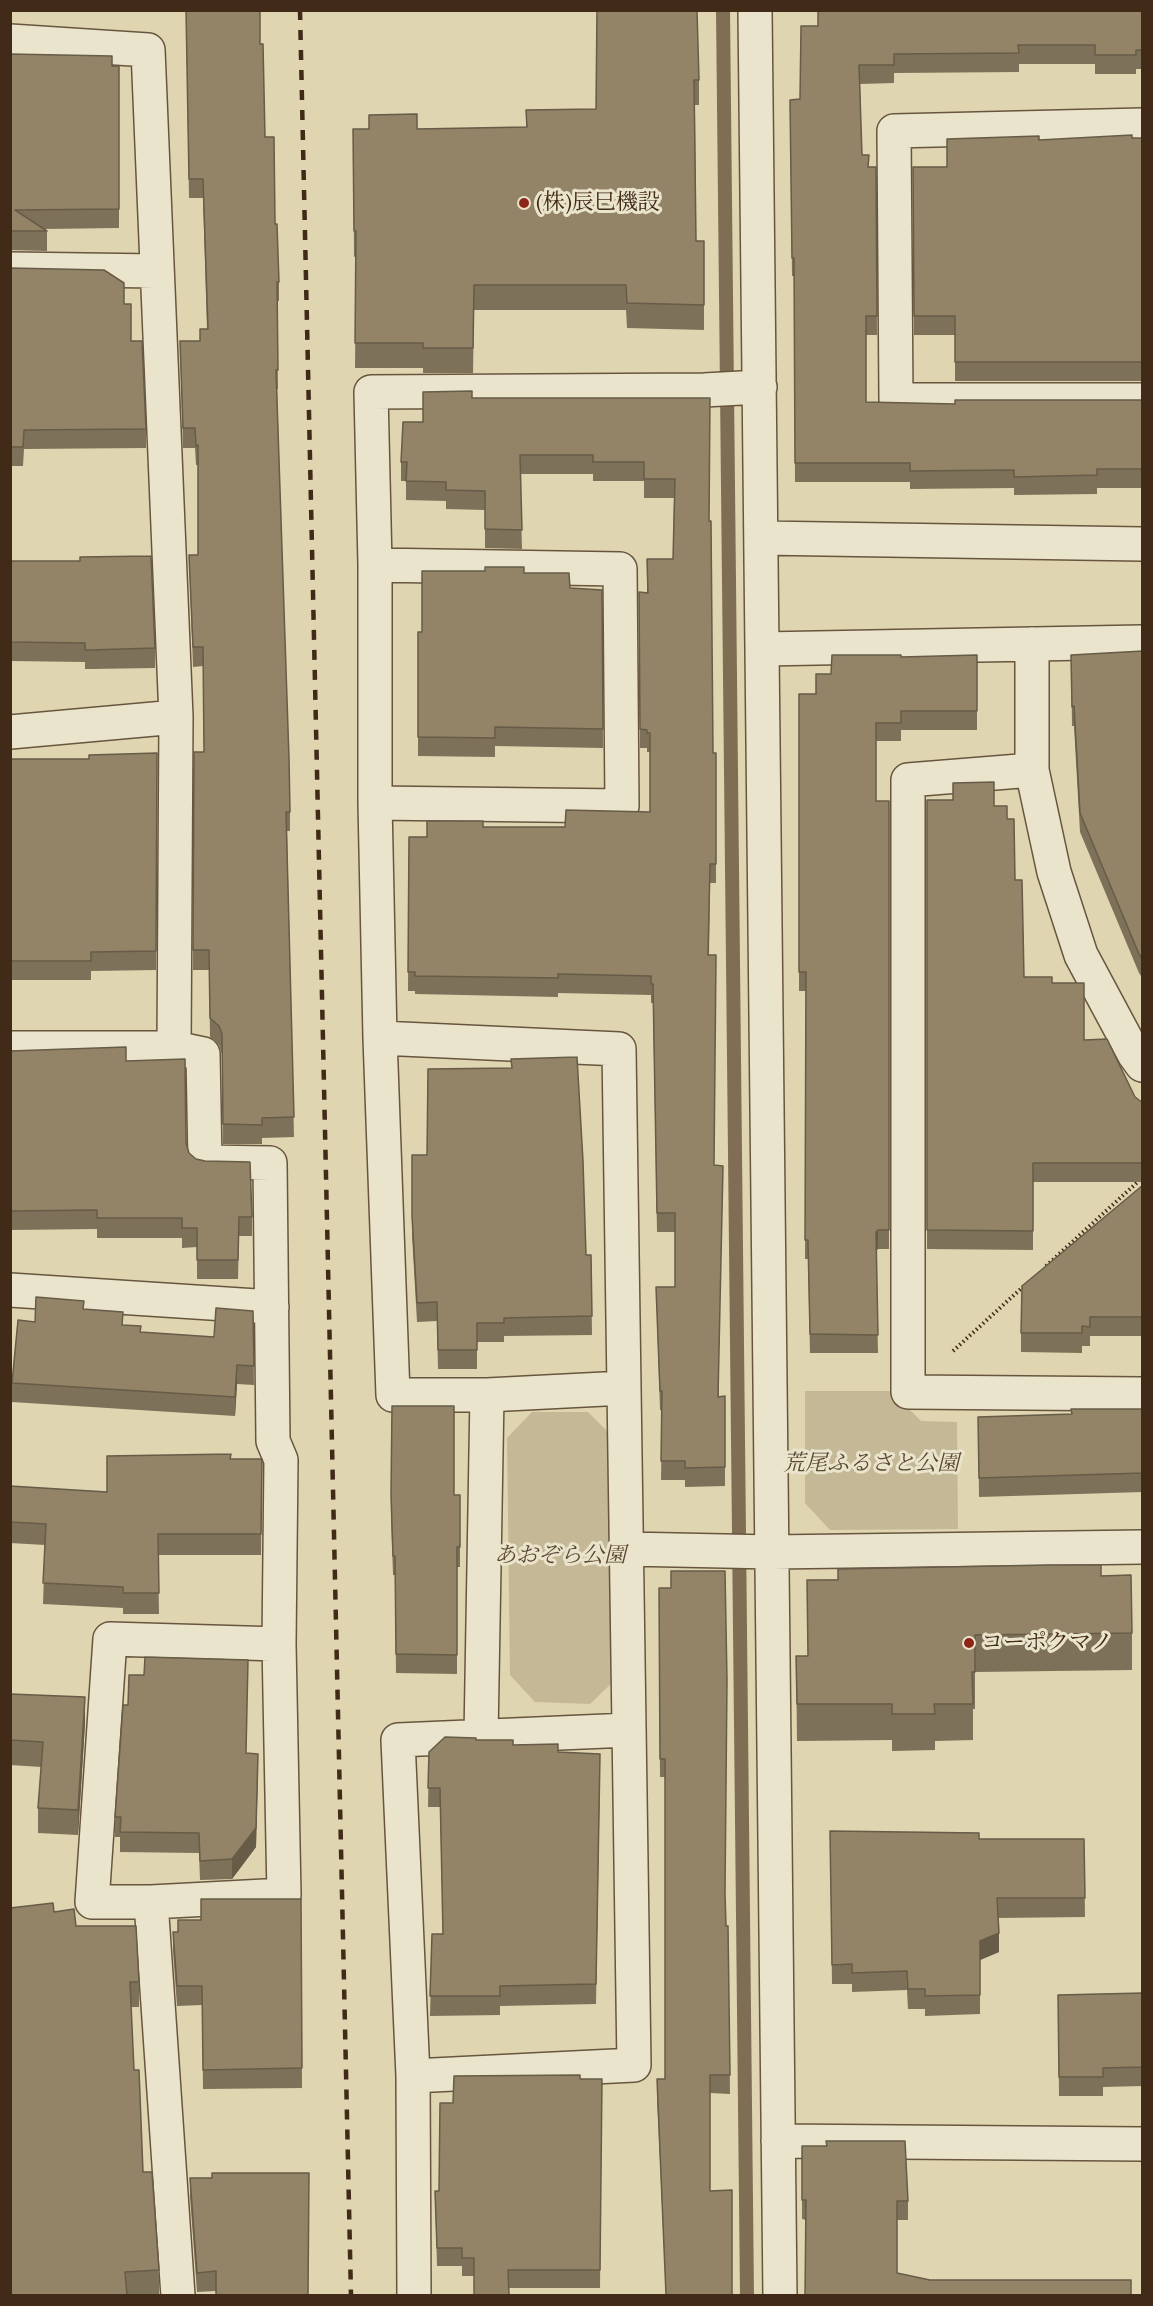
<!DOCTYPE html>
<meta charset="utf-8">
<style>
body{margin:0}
#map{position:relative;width:1153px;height:2306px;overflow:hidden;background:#dfd5b1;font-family:"EB Garamond",serif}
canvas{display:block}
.frame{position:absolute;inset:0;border:12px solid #412a17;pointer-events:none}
</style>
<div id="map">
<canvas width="1153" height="2306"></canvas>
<div class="frame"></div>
</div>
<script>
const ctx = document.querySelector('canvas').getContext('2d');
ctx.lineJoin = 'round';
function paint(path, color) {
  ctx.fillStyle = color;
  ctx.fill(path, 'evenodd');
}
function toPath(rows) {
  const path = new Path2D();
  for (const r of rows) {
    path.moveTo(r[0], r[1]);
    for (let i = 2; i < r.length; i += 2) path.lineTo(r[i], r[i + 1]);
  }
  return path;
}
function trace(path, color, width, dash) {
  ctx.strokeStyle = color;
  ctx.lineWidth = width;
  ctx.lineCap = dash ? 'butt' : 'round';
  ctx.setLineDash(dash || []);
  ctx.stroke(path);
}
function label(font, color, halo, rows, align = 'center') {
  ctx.font = font + ' "EB Garamond","Noto Serif JP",serif';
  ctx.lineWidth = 6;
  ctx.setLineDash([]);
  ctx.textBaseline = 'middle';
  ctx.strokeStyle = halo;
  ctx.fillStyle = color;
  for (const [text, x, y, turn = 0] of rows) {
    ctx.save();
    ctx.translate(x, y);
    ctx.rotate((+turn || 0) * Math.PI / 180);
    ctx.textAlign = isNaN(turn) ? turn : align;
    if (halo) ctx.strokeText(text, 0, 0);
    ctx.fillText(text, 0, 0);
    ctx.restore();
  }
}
const green = toPath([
 [805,1391,891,1391,921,1421,957,1422,958,1529,830,1530,805,1503],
 [532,1412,588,1412,610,1434,612,1683,590,1704,535,1702,510,1675,507,1438]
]);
const stream = toPath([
 [723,10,747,2296]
]);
const path = toPath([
 [1046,1266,1142,1178],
 [953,1351,1025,1285]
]);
const street = toPath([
 [755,10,780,2296],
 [10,41,148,50,176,717,174,1048,10,1048],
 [1142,125,894,131,896,400,1142,400],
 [10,269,157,271],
 [762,538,1142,544],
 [375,565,375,803],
 [1032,644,1032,770,1054,872,1081,955,1134,1054,1142,1065],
 [763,649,1142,642],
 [10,732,176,717],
 [1032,770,908,780,908,1392,1142,1394],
 [380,1038,619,1049,634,2065,413,2076,414,2296],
 [174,1048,203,1054,205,1162,270,1163,273,1441,281,1460,279,1644],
 [10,1290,272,1307],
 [487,1395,393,1395,380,1038,375,803,622,806,620,569,375,565,371,392,704,390,760,387],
 [627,1549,772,1552,1142,1547],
 [481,1736,487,1395,624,1388],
 [151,1902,284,1895,279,1644,110,1639,92,1902,151,1902,178,2296],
 [413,2076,398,1740,629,1730],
 [778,2141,1142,2144]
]);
const rail = toPath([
 [300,10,351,2296]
]);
const wall = toPath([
 [186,10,260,44,265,137,275,224,279,282,279,301,277,301,278,389,277,389,290,812,290,831,287,831,294,1137,262,1138,262,1144,223,1144,222,1054,219,1045,210,1037,209,970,193,970,194,752,204,752,203,666,193,667,189,555,198,555,198,465,196,465,195,448,183,448,180,341,200,341,207,329,203,198,189,198],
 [597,10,699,80,699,105,695,105,696,241,704,241,704,330,627,328,626,310,474,310,473,373,423,373,423,368,355,368,356,256,354,257,353,129,417,129,526,127,526,110,596,109],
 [1143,10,1143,69,1136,69,1136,74,1095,74,1095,64,1019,64,1019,72,894,73,894,83,860,84,862,155,869,167,876,167,877,335,866,335,866,402,955,404,1143,400,1143,488,1097,488,1097,494,1014,495,1014,488,910,489,910,482,795,482,794,276,792,276,790,100,800,99,818,26],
 [10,54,119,66,119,228,44,229,47,231,47,251,10,250],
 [1132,138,1143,138,1143,381,955,381,955,335,914,335,913,167,947,167,1039,140],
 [10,268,124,304,131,341,146,429,146,448,24,449,23,466,10,466],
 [472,398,710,398,709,521,713,753,716,753,716,883,710,883,709,955,714,1165,719,1397,725,1396,725,1486,685,1487,685,1480,661,1480,662,1410,660,1410,656,1287,675,1287,675,1232,657,1232,653,1003,651,1003,651,995,558,993,558,997,415,994,415,991,408,991,409,837,427,837,483,827,565,827,650,812,650,752,647,752,647,748,640,748,639,592,647,592,647,559,673,559,674,498,644,498,644,481,593,481,593,474,520,474,522,549,485,548,485,510,446,509,446,501,406,500,406,481,401,481,401,462,423,422],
 [10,561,155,648,155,668,90,669,85,669,85,662,10,661],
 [524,573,570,588,602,590,603,748,495,746,495,757,418,756,418,632,422,632],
 [1143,651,1143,979,1139,973,1080,832,1074,726,1072,726,1071,655],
 [977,655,977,730,901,730,901,741,876,741,876,801,889,801,889,1249,878,1249,876,1250,878,1353,810,1353,808,1259,805,1259,806,991,799,991,799,694,816,694,831,674],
 [157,753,156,970,91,971,91,980,10,980,10,759,89,759],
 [927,800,994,806,1007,819,1015,880,1024,977,1052,983,1084,1040,1135,1097,1143,1103,1143,1182,1033,1182,1033,1250,927,1249],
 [10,1051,126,1061,186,1143,189,1153,252,1217,252,1236,239,1236,238,1279,197,1279,197,1247,182,1248,182,1238,97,1238,97,1229,10,1230],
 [412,1155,586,1255,591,1255,592,1335,504,1336,504,1342,477,1342,477,1369,438,1369,437,1321,417,1322,412,1235],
 [1143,1185,1143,1336,1090,1336,1090,1346,1082,1346,1082,1353,1021,1352,1021,1333],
 [84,1309,141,1332,214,1337,253,1311,254,1385,237,1384,235,1416,12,1402,12,1383,35,1322],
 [392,1406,454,1495,460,1495,460,1567,457,1567,457,1674,396,1673,395,1575,393,1575,391,1514],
 [1143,1409,1143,1492,979,1497,978,1417,1072,1414],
 [231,1459,262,1459,261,1555,158,1555,159,1614,123,1614,123,1608,43,1604,45,1545,10,1543,10,1486,107,1492],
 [1101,1576,1132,1633,1132,1670,975,1672,975,1709,973,1709,973,1740,935,1741,935,1750,892,1751,892,1740,797,1741,796,1656,808,1656,807,1580],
 [659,1588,725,1896,726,1926,728,1926,730,2094,710,2093,710,2191,732,2295,666,2295,657,2097,657,2079,665,2079,665,1777,660,1777],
 [10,1694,85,1723,78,1835,38,1833,38,1808,41,1767,10,1765],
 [128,1705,246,1753,258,1773,256,1847,232,1879,200,1880,199,1853,120,1852,120,1837,115,1837,115,1817],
 [476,1740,513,1745,558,1752,600,1773,596,2004,500,2006,500,2015,430,2016,432,1934,443,1934,440,1807,428,1807,429,1752],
 [830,1831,979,1839,1084,1839,1085,1917,998,1918,999,1952,980,1960,980,2014,925,2016,925,2009,908,2009,907,1990,852,1992,852,1984,832,1984],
 [201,1899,301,1899,302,2088,203,2089,202,2005,177,2006,173,1951,173,1932,178,1932,201,1920],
 [54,1912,76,1926,139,1982,139,2007,131,2007,134,2070,143,2172,159,2270,159,2295,10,2295],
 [1143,1993,1143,2086,1103,2087,1103,2096,1059,2096,1058,1995],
 [580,2079,602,2079,600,2288,509,2288,474,2276,462,2276,462,2266,437,2266,435,2191,439,2191,453,2103],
 [802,2146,908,2201,908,2220,897,2220,805,2295,806,2220,802,2219],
 [309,2173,216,2291,197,2292,190,2197,190,2178,212,2178]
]);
const shadedWall = toPath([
 [878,1230,878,1249,876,1251,876,1232],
 [237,1365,237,1384,235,1416,235,1397],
 [85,1697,85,1723,78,1835,78,1810],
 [258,1754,256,1847,232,1879,232,1859],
 [999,1933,999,1952,980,1960,980,1941]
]);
const building = toPath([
 [186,10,260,10,260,44,263,44,265,137,274,137,275,224,277,224,279,282,277,282,278,370,276,370,289,758,290,812,286,812,294,1117,262,1118,262,1125,223,1124,222,1034,219,1026,210,1018,209,950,193,950,194,752,204,752,203,647,193,647,189,555,198,555,198,445,196,446,195,428,183,428,180,341,200,341,200,329,208,329,203,179,189,179,186,10],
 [597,10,697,10,699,80,694,80,696,241,704,241,704,305,627,303,626,285,474,285,473,348,423,348,423,343,355,343,356,231,354,231,353,129,369,129,369,115,417,114,417,129,527,127,526,110,596,109,597,10],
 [818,10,1143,10,1143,50,1136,50,1136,55,1095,55,1095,45,1018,45,1019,53,894,54,894,65,859,65,862,155,869,155,868,167,876,167,877,316,866,316,866,402,955,404,955,400,1143,400,1143,469,1097,469,1097,475,1014,477,1014,470,910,471,910,463,795,463,794,258,792,258,790,100,800,99,801,26,818,26,818,10],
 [10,54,112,56,112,66,119,66,119,209,15,210,47,231,10,231,10,54],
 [1132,135,1132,138,1143,138,1143,362,955,362,955,316,914,316,913,167,947,167,947,139,1039,136,1039,140,1132,135],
 [10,268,104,270,124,283,124,304,131,304,131,341,142,341,146,429,24,430,23,447,10,447,10,268],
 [472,391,472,398,710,398,709,521,711,521,713,753,716,753,716,864,710,864,708,955,716,955,714,1165,723,1166,718,1397,725,1396,725,1467,685,1468,685,1461,661,1461,662,1391,660,1391,656,1287,675,1287,675,1213,657,1213,653,984,651,984,651,976,558,974,558,978,415,976,415,972,408,972,409,837,427,837,427,821,483,821,483,827,565,827,566,810,650,812,650,733,647,733,647,730,640,729,639,592,648,593,647,559,673,559,675,479,644,479,644,462,593,462,593,455,520,455,522,530,485,529,485,491,446,490,446,482,406,481,407,462,401,462,403,422,423,422,423,392,472,391],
 [151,556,155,648,90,650,85,650,85,643,10,642,10,561,80,561,80,557,151,556],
 [485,567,524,567,524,573,569,573,570,588,602,590,603,729,495,727,495,738,418,737,418,632,422,632,422,571,485,571,485,567],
 [1143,651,1143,960,1139,954,1080,813,1074,706,1072,707,1071,655,1143,651],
 [832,655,901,655,901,657,977,655,977,711,901,711,901,723,876,723,876,801,889,801,889,1230,878,1230,876,1232,878,1335,810,1334,808,1240,805,1240,806,972,799,972,799,694,816,694,816,674,831,674,832,655],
 [157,753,156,951,91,952,91,961,10,961,10,759,89,759,89,755,157,753],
 [994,782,994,806,1007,806,1007,819,1014,819,1015,880,1022,880,1024,977,1052,977,1052,983,1084,983,1084,1040,1107,1039,1135,1097,1143,1103,1143,1163,1033,1163,1033,1231,927,1230,927,800,953,800,953,783,994,782],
 [126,1047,126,1061,185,1059,186,1143,189,1153,196,1159,205,1161,250,1162,252,1217,239,1217,238,1260,197,1260,197,1228,182,1228,182,1218,97,1218,97,1210,10,1211,10,1051,126,1047],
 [577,1057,583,1161,586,1255,591,1255,592,1316,504,1318,504,1323,477,1323,477,1350,438,1350,437,1302,417,1303,412,1216,412,1155,427,1155,428,1069,512,1068,511,1059,577,1057],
 [1143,1185,1143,1317,1090,1317,1090,1327,1082,1326,1082,1333,1021,1333,1022,1286,1143,1185],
 [36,1297,84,1301,83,1309,123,1312,122,1325,141,1326,140,1332,214,1337,216,1308,253,1311,254,1366,237,1365,235,1397,12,1383,18,1320,35,1322,36,1297],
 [392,1406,454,1406,454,1495,460,1495,460,1547,457,1547,457,1655,396,1654,395,1556,393,1556,391,1495,392,1406],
 [1071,1409,1143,1409,1143,1473,979,1478,978,1417,1072,1414,1071,1409],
 [231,1454,230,1459,262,1459,261,1534,158,1534,159,1593,123,1593,123,1587,43,1583,46,1524,10,1522,10,1486,107,1492,107,1456,231,1454],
 [1049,1565,1101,1565,1101,1576,1131,1575,1132,1633,975,1635,975,1672,972,1672,973,1704,934,1704,935,1714,892,1714,892,1704,797,1704,796,1656,808,1656,807,1580,838,1580,838,1569,1049,1565],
 [671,1571,725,1571,727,1680,725,1893,726,1926,728,1926,730,2075,710,2075,710,2191,732,2190,732,2295,666,2295,657,2079,665,2079,665,1759,660,1759,659,1588,671,1588,671,1571],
 [145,1657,248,1660,246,1753,258,1754,256,1828,232,1859,200,1861,199,1833,120,1832,121,1817,115,1817,123,1705,128,1705,129,1675,144,1675,145,1657],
 [10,1694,85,1697,78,1810,38,1808,43,1742,10,1740,10,1694],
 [445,1737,476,1738,476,1740,513,1740,513,1745,558,1744,558,1752,600,1754,596,1984,500,1986,500,1996,430,1996,432,1934,443,1934,440,1788,428,1788,429,1752,445,1737],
 [830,1831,979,1833,979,1839,1084,1839,1085,1898,997,1898,999,1933,980,1941,980,1995,925,1996,925,1989,908,1989,907,1971,852,1973,852,1964,832,1965,830,1831],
 [201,1899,301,1899,302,2068,203,2070,202,1986,177,1986,173,1932,178,1932,178,1920,201,1920,201,1899],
 [53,1903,54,1912,74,1909,76,1926,136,1926,139,1982,130,1982,134,2070,139,2070,143,2172,152,2172,159,2270,125,2272,127,2295,10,2295,10,1908,53,1903],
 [1143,1993,1143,2067,1103,2068,1103,2077,1059,2077,1058,1995,1143,1993],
 [580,2075,580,2079,602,2079,600,2270,508,2270,509,2295,474,2295,474,2258,462,2258,462,2248,437,2248,435,2191,439,2191,440,2103,453,2103,454,2076,580,2075],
 [826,2141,905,2141,908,2201,897,2201,897,2273,930,2280,1131,2280,1131,2295,805,2295,806,2200,802,2200,802,2146,827,2146,826,2141],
 [212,2173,309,2173,308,2295,216,2295,216,2271,197,2273,190,2178,212,2178,212,2173]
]);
const markers = [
 [524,203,6,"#8f2418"],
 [969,1643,6,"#8f2418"]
];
const poiNames = [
 ["(株)辰巳機設",536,203],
 ["コーポクマノ",981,1643]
];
const parkNames = [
 ["荒尾ふるさと公園",871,1464],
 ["あおぞら公園",560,1556]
];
paint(green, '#c4b897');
trace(stream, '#7f6e54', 14);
trace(street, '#68553e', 36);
trace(path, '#412a17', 4, [1.5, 3]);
trace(street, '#eae4cc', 33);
trace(rail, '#412a17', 4.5, [10, 10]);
paint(wall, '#7e7159');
paint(shadedWall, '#675c48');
paint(building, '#938367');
trace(building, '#675c48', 1.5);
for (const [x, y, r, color] of markers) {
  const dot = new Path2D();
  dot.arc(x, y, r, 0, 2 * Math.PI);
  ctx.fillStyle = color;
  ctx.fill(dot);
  trace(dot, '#eae4cc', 2);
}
label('22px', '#412a17', '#eae4cc', poiNames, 'left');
label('italic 22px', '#5b4631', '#eae4cc', parkNames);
</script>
